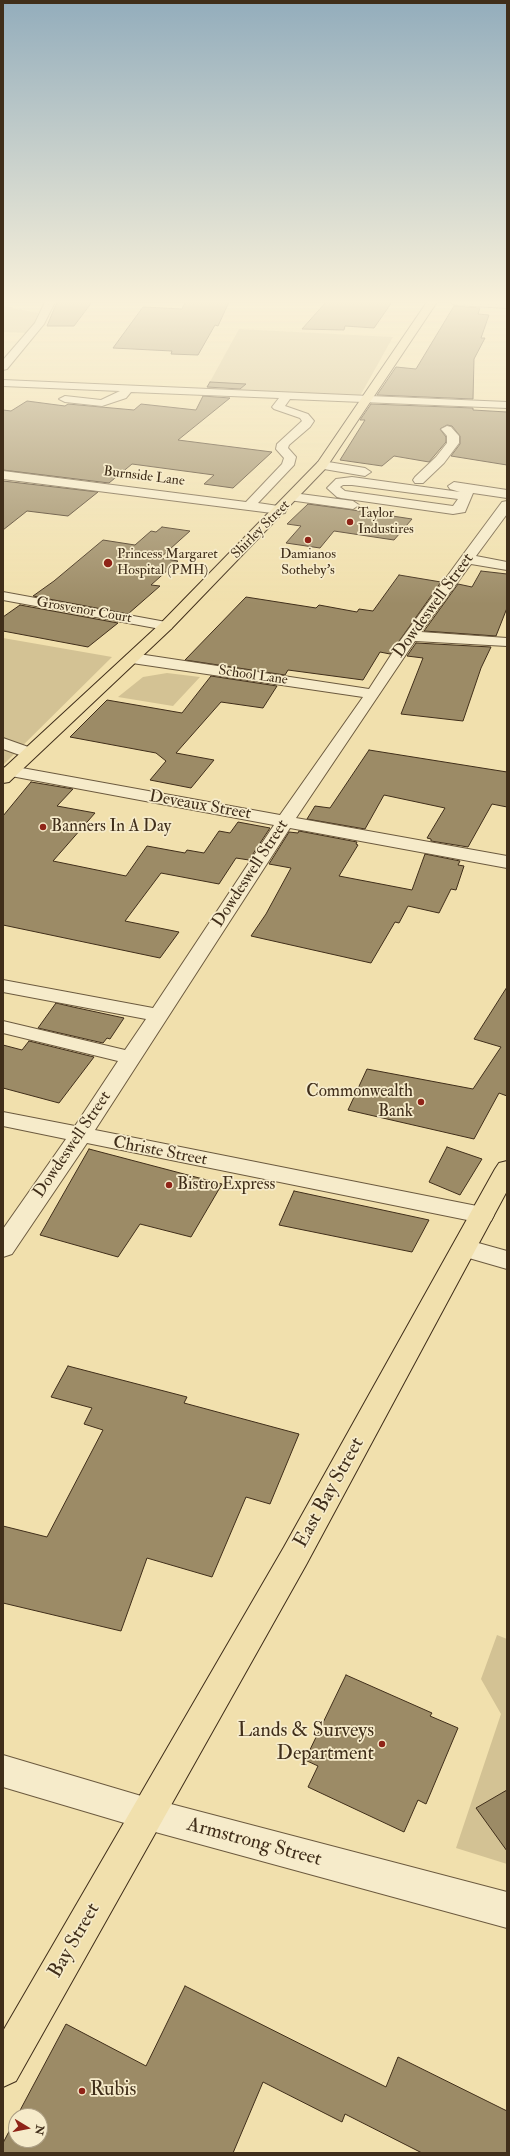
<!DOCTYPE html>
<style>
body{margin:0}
#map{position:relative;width:510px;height:2156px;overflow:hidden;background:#f1e0ad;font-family:"IM FELL Double Pica",serif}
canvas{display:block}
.frame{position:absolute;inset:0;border:4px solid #402e1a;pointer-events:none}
.north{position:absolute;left:8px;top:2108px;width:40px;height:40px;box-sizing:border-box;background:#f6ebca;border:1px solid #ad9f84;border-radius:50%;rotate:100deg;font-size:11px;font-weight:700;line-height:16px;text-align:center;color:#402e1a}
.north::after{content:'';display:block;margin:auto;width:14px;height:18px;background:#8f2418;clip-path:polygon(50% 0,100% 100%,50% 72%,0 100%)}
</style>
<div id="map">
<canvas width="510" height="2156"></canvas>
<div class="frame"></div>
<div class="north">N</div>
</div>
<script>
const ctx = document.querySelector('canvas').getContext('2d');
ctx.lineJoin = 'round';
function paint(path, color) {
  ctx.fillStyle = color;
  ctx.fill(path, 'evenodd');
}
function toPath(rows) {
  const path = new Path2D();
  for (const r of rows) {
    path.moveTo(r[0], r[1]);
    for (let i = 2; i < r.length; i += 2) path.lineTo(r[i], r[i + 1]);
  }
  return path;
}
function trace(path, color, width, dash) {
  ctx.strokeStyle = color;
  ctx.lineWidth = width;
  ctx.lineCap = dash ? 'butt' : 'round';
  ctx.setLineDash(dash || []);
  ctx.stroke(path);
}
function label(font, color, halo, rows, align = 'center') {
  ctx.font = font + ' "IM FELL Double Pica",serif';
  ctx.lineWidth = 3.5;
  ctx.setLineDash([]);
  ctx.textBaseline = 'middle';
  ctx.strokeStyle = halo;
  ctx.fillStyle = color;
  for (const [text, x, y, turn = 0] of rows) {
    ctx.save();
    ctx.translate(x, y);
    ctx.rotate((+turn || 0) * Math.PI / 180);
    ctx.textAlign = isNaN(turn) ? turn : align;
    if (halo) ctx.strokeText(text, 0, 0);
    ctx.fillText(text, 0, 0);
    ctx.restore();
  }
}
const green = toPath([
 [3,306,38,313,36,321,26,333,3,332],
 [239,329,393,337,360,396,206,389],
 [3,638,112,657,3,765],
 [167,673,200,677,173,706,118,697,143,677],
 [497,1635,507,1639,507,1864,456,1848,501,1714,481,1679]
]);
const building = toPath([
 [57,302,92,302,74,326,47,326,57,302],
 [185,302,229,302,218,326,215,325,198,355,171,354,172,351,113,348,143,307,182,309,185,302],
 [326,302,392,302,374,328,345,326,344,330,302,329,326,302],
 [454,306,480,308,478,314,489,315,481,338,485,338,474,359,473,399,377,395,396,367,416,369,454,306],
 [210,382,246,384,240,389,207,387,210,382],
 [203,396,230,398,178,440,272,452,233,488,204,484,214,475,132,464,109,483,3,470,3,410,11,411,27,401,65,406,68,404,134,410,141,404,196,410,203,396],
 [371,404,473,408,473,410,507,412,507,465,451,456,460,444,460,436,452,426,447,425,440,429,446,437,446,442,429,462,394,456,382,466,340,460,365,420,360,420,371,404],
 [3,481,98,492,68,516,27,511,3,530,3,481],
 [308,504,353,510,412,519,394,540,334,531,320,548,286,543,301,526,287,524,308,504],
 [162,527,190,531,160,558,178,561,151,585,160,586,128,614,33,596,54,581,103,540,135,545,151,531,156,532,162,527],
 [481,571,507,574,507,608,496,636,424,631,458,584,472,587,481,571],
 [399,575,441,582,390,654,380,652,363,680,288,670,285,675,185,660,246,597,316,608,319,605,357,612,359,609,373,611,399,575],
 [20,605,118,623,88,647,3,631,3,617,20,605],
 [416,643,491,647,481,668,463,721,401,714,423,658,407,656,416,643],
 [211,676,277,686,263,708,221,702,176,753,214,760,191,788,150,780,166,761,156,753,70,737,107,700,182,713,211,676],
 [369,750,507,772,507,807,492,804,468,847,431,841,431,839,427,838,445,808,384,795,365,829,307,819,315,806,330,808,369,750],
 [31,782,73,789,57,806,95,813,53,861,126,876,147,846,185,853,187,850,204,853,219,831,230,833,238,822,270,828,249,860,236,858,219,884,161,873,125,921,179,932,160,958,3,925,3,816,31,782],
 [299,831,357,842,356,844,358,845,339,876,412,890,425,854,460,861,458,865,464,866,456,890,451,889,439,913,408,906,399,923,395,922,371,963,251,936,266,914,291,868,269,864,289,832,298,833,299,831],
 [507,987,507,1096,499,1093,474,1139,348,1110,367,1069,473,1089,501,1047,474,1039,507,987],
 [56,1003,73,1007,124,1018,110,1039,107,1038,103,1043,38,1028,56,1003],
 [29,1041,94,1057,59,1103,3,1088,3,1045,22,1050,29,1041],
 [447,1147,482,1159,460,1195,429,1182,447,1147],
 [89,1149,222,1184,191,1237,140,1224,118,1257,40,1235,89,1149],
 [294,1191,429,1220,412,1252,279,1225,294,1191],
 [68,1366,187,1397,184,1403,299,1434,270,1504,246,1497,212,1577,147,1558,121,1631,3,1603,3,1526,47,1537,103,1430,84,1424,92,1408,51,1397,68,1366],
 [346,1675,432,1713,430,1716,458,1728,426,1804,418,1800,404,1832,308,1787,318,1766,305,1760,346,1675],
 [507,1790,507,1851,476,1808,507,1790],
 [185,1986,386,2087,398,2057,507,2111,507,2153,422,2153,345,2114,342,2122,263,2082,233,2153,3,2153,3,2143,16,2118,16,2140,40,2140,40,2116,17,2116,66,2024,146,2066,185,1986]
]);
const minor = toPath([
 [45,302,55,302,44,324,7,369,3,370,3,360,35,323,45,302],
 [450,302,507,302,507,308,455,305,450,302],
 [3,380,507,402,507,408,290,399,285,406,308,414,314,421,310,427,289,445,288,448,296,457,294,465,258,503,285,507,286,510,285,513,280,514,3,479,3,471,246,502,282,464,284,458,276,449,277,444,302,421,300,418,274,409,272,407,279,398,131,392,126,398,102,406,65,402,59,399,65,396,101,400,120,391,3,386,3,380],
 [447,426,451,427,459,436,459,443,444,463,423,483,415,483,413,480,415,477,436,457,447,443,447,436,441,429,447,426],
 [322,461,365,468,371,472,365,476,318,468,316,465,318,462,322,461],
 [352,477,460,492,450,489,448,486,454,482,507,490,507,498,473,493,465,512,453,514,341,498,337,497,327,488,336,479,352,477],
 [343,485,352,485,458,499,453,506,345,491,340,487,343,485],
 [293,493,353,501,359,505,353,509,289,500,287,497,293,493],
 [507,501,507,514,476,556,507,562,507,570,471,564,421,632,507,638,507,646,415,641,296,818,507,856,507,868,290,828,95,1130,482,1207,491,1209,494,1215,491,1221,482,1223,87,1143,12,1254,3,1257,3,1229,66,1139,3,1126,3,1112,75,1126,118,1061,3,1033,3,1021,125,1050,146,1019,3,992,3,980,153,1008,274,825,11,776,5,775,3,770,5,767,11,766,280,815,363,697,132,663,127,661,124,658,127,655,132,653,369,689,400,641,462,556,502,502,507,501],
 [3,592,166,622,171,623,173,626,171,629,166,630,3,600,3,592],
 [3,738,34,749,36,753,34,757,28,758,3,749,3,738],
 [464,1239,507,1251,507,1269,455,1254,452,1248,455,1242,464,1239],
 [3,1755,148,1798,507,1892,507,1928,148,1830,3,1787,3,1755]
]);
const highway = toPath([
 [427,302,437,302,326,468,171,629,9,782,3,783,3,769,161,623,318,462,427,302],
 [507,1161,507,1191,306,1565,16,2081,3,2087,3,2031,284,1547,495,1169,499,1163,507,1161]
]);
const markers = [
 [350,522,4,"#8f2418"],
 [308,540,4,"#8f2418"],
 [108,563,5,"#8f2418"],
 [43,827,4,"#8f2418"],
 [421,1102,4,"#8f2418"],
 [169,1185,4,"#8f2418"],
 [382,1744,4,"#8f2418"],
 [82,2091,4,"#8f2418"]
];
const farStreetnames = [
 ["Burnside Lane",144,477,7],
 ["Shirley Street",261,530,-45],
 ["Grosvenor Court",84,611,10],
 ["School Lane",253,676,8]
];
const farPoinames = [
 ["Taylor",358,514],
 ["Industires",358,530],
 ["Princess Margaret",117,555],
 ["Hospital (PMH)",117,571],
 ["Damianos",308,555,"center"],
 ["Sotheby's",308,571,"center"]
];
const streetNames = [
 ["Dowdeswell Street",434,606,-54],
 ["Deveaux Street",200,806,10],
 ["Dowdeswell Street",251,874,-57],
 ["Dowdeswell Street",73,1145,-56],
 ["Christe Street",160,1152,11]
];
const poiNames = [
 ["Banners In A Day",51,827],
 ["Commonwealth",413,1092,"right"],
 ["Bank",413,1112,"right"],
 ["Bistro Express",177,1185]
];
const nearStreetnames = [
 ["East Bay Street",330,1493,-61],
 ["Armstrong Street",254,1843,15],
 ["Bay Street",75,1941,-60]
];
const nearPoinames = [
 ["Lands & Surveys",374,1732],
 ["Department",374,1755],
 ["Rubis",90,2091,"left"]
];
paint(green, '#d3c294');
paint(building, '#9c8b66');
trace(building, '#402e1a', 1);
trace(minor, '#6c5a3f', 2);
trace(highway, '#402e1a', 2);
paint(minor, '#f6ebca');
paint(highway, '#f1e0ad');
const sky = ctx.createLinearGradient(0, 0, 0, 604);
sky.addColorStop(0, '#93adbc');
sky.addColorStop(0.5, '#f9f1da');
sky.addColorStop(1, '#f9f1da00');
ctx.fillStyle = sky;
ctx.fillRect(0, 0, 510, 604);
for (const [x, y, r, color] of markers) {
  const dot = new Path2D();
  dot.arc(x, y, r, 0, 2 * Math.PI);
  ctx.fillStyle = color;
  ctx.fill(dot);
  trace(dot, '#f6ebca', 1.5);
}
label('14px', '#402e1a', '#f6ebca', farStreetnames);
label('14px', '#402e1a', '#f6ebca', farPoinames, 'left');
label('17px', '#402e1a', '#f6ebca', streetNames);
label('17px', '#402e1a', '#f6ebca', poiNames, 'left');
label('20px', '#402e1a', '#f6ebca', nearStreetnames);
label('20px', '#402e1a', '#f6ebca', nearPoinames, 'right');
</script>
